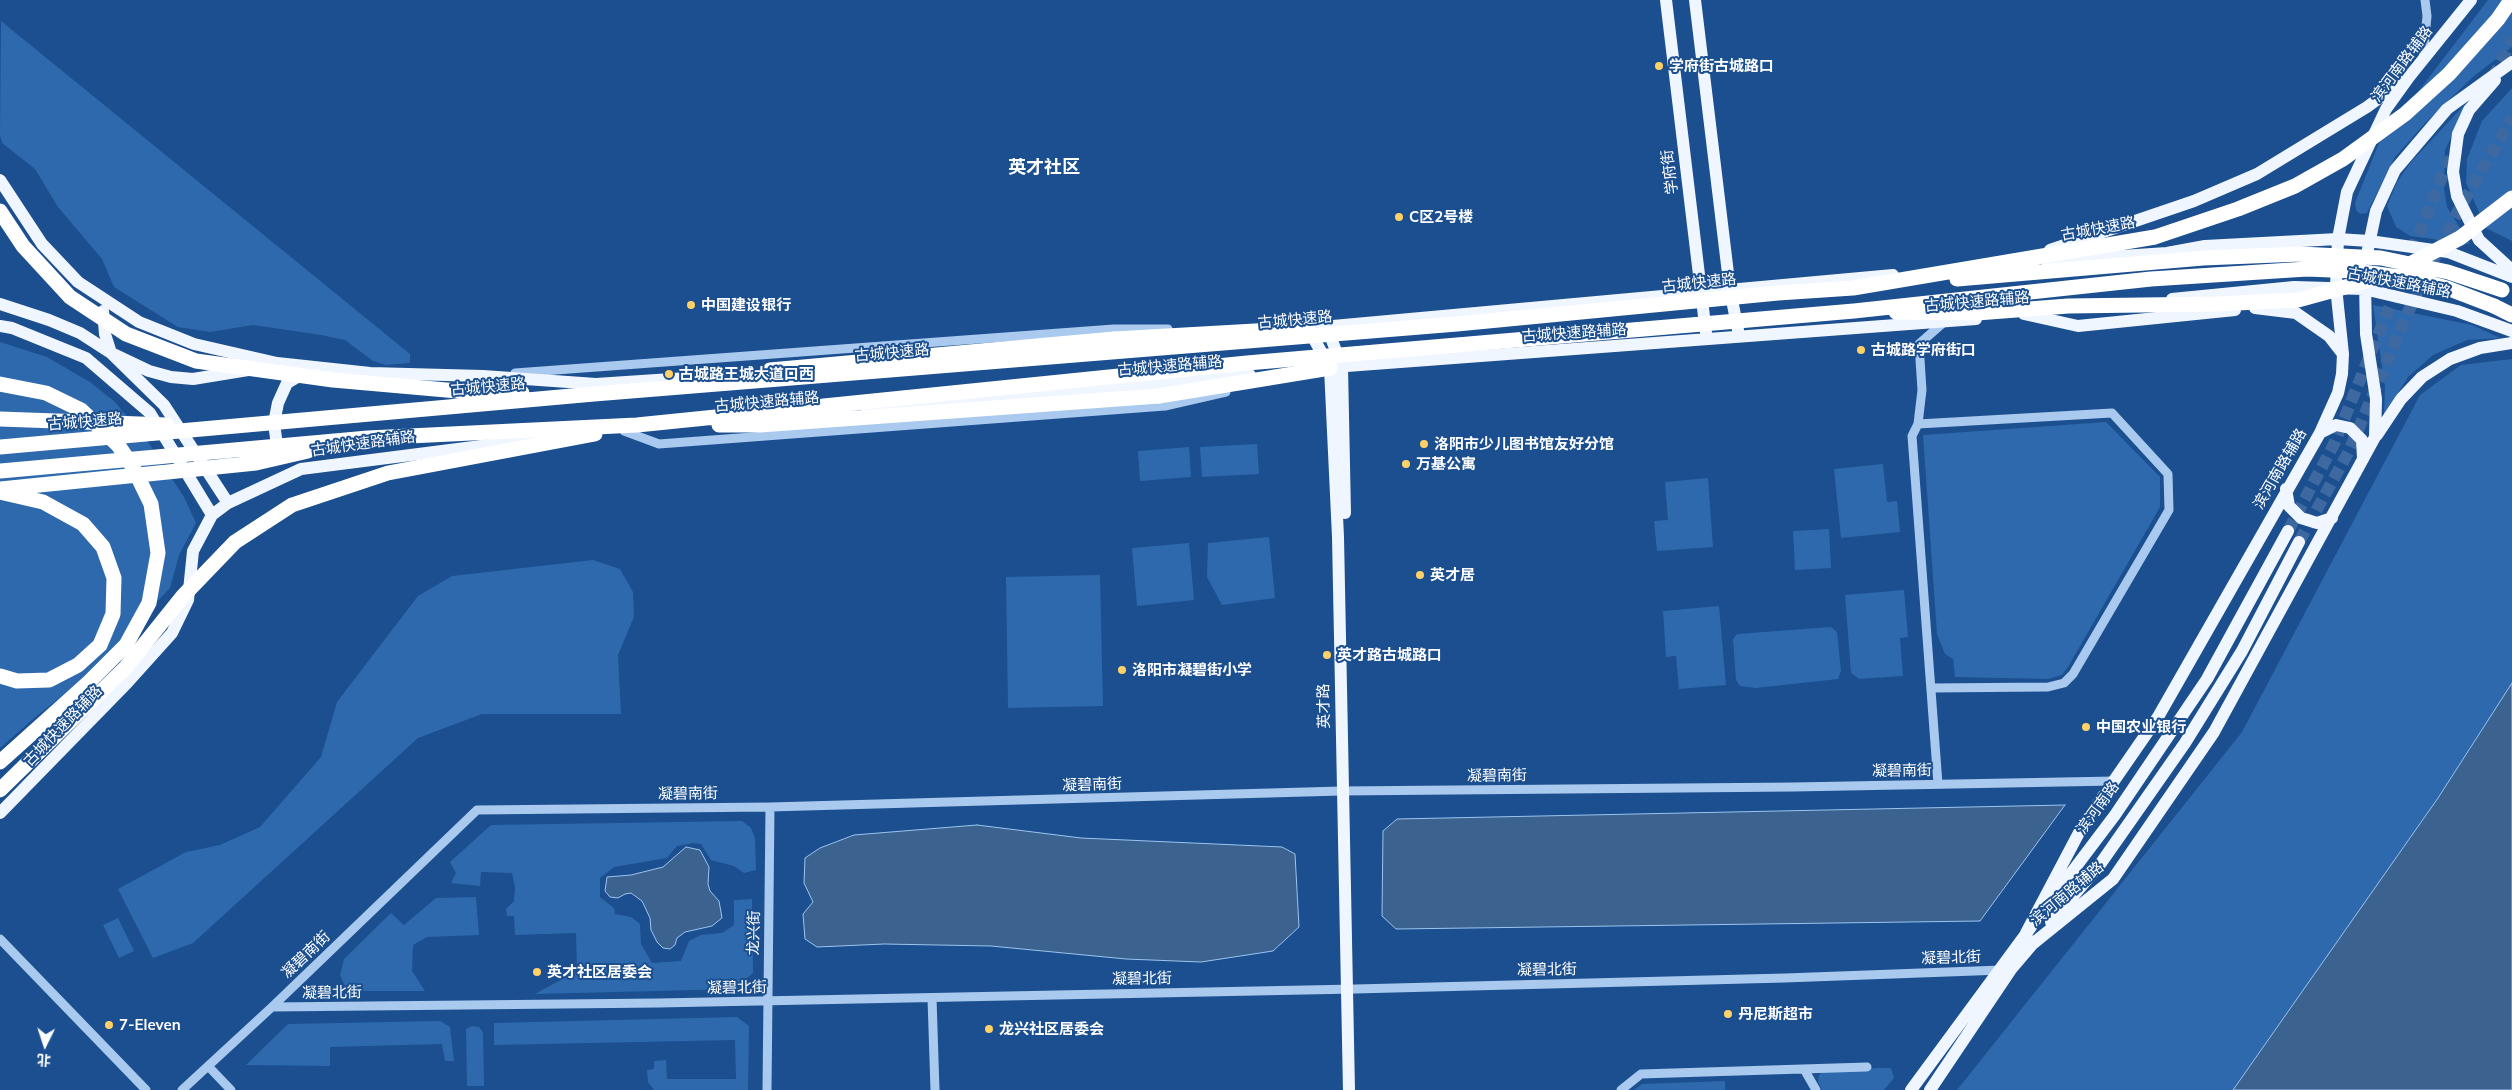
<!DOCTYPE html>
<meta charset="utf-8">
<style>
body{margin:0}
#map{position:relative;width:2512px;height:1090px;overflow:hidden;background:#1b4f8f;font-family:Mulish,"Noto Sans SC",sans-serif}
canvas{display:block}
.north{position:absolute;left:20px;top:1020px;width:50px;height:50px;-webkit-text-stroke:4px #1b4f8f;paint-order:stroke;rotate:184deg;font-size:14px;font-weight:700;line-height:20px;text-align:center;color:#fff}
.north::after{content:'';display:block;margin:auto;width:18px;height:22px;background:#fff;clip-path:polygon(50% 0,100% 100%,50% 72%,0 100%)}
</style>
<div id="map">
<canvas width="2512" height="1090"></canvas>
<div class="north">北</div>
</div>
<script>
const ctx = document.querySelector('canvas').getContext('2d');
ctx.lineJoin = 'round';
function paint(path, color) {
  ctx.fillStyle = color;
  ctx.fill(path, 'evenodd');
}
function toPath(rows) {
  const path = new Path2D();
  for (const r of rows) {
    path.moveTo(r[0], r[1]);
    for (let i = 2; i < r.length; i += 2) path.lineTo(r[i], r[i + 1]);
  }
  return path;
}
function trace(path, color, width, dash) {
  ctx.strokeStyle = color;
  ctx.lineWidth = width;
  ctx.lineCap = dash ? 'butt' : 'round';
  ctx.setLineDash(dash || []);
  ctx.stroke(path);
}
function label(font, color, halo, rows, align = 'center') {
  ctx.font = font + ' Mulish,"Noto Sans SC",sans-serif';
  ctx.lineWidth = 4;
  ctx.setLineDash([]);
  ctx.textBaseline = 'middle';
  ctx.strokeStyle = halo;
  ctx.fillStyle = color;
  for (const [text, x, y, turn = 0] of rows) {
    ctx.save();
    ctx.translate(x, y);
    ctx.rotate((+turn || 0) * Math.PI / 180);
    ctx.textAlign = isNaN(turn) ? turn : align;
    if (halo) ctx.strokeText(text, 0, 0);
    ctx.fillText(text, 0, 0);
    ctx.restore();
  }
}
const green = toPath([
 [2488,0,2512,0,2512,47,2474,76,2428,120,2395,157,2367,213,2360,214,2356,210,2355,203,2379,143],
 [1,21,410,354,410,363,386,365,373,361,345,340,321,335,253,325,210,332,178,327,114,287,102,259,58,207,35,169,2,143,0,135],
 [2512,88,2512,241,2486,228,2466,183,2467,159,2482,121],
 [2469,100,2445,150,2444,188,2447,207,2470,244,2410,236,2396,227,2387,206,2397,182,2411,162],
 [2373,305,2472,325,2500,338,2467,340,2433,355,2408,377,2384,415,2385,387],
 [0,342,47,357,90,382,115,402,148,442,184,497,196,523,179,555,170,588,89,674,32,720,0,748],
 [2512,359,2512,683,2438,798,2233,1090,1957,1090,2242,732,2420,395,2461,365],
 [2106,422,2160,477,2160,507,2068,667,2062,675,2048,679,1955,677,1953,659,1945,654,1937,634,1923,435],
 [1257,444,1259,474,1202,477,1200,447],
 [1189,447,1191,477,1140,481,1138,451],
 [1883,464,1887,502,1897,501,1900,532,1841,538,1834,469],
 [1708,478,1713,547,1657,551,1654,521,1668,520,1665,482],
 [1829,529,1831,568,1795,570,1793,531],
 [1269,537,1275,598,1222,605,1207,577,1208,543],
 [1189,543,1194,600,1137,606,1132,548],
 [593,560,620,569,633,592,634,617,618,655,621,714,482,714,418,738,193,943,153,958,118,889,186,852,220,845,260,827,321,757,337,702,418,596,452,576],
 [1100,575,1103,706,1008,708,1006,577],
 [1904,590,1908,637,1900,638,1903,676,1859,679,1851,673,1845,595],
 [1719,606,1726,685,1679,689,1676,656,1666,657,1663,611],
 [1831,627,1837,632,1841,671,1838,679,1756,688,1740,686,1736,680,1733,639,1737,634],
 [742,821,751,828,755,838,756,870,744,873,734,866,711,860,701,844,693,843,677,846,667,858,614,867,600,878,600,897,614,908,615,914,631,917,640,924,641,944,652,963,681,961,689,941,701,935,722,933,734,925,734,900,752,899,753,973,735,989,535,994,577,971,576,933,515,935,514,916,507,916,506,909,514,901,515,888,512,873,481,872,480,886,451,883,456,873,450,862,491,825],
 [476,897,479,935,427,937,413,945,412,971,425,991,356,991,345,986,340,975,344,959,391,913,404,925,436,898],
 [118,918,134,951,119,958,103,925],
 [737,1017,749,1026,748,1090,654,1090,648,1082,647,1070,654,1069,654,1061,666,1060,667,1079,736,1079,735,1040,494,1045,494,1023],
 [440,1021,450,1027,454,1061,445,1061,442,1044,330,1047,330,1066,246,1065,288,1024],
 [472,1026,479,1027,483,1032,484,1086,467,1086,466,1029],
 [1877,1068,1891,1068,1894,1078,1884,1090,1822,1090,1818,1082,1819,1075,1823,1072],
 [1725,1081,1725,1090,1634,1090,1642,1084]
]);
const water = toPath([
 [2512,683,2512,1090,2233,1090,2438,798,2512,683],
 [2065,805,1980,921,1396,929,1382,916,1383,831,1397,819,2065,805],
 [977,825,1081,838,1282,847,1295,854,1299,927,1273,951,1201,962,1126,959,991,946,884,944,817,947,805,939,803,914,813,902,804,883,805,858,820,848,854,835,977,825],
 [686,847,700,850,709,867,708,884,710,891,719,901,722,918,712,926,685,932,677,938,675,945,670,949,663,948,657,942,651,930,650,918,642,901,631,893,625,894,618,898,610,897,605,891,607,877,631,875,663,867,686,847]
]);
const majorTunnel = toPath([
 [2493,78,2512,40],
 [2288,531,2334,444,2442,177,2455,151],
 [2299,542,2349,451,2409,310,2456,215,2512,118]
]);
const minor = toPath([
 [2423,59,2427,16,2425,0],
 [515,373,1114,329,1168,329],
 [1918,424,2112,413,2168,474,2169,510,2073,674,2064,683,2048,687,1931,688],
 [624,431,659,444,1165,406,1226,392],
 [1938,784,1912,436,1918,424,1922,390,1919,344,1944,322],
 [0,939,146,1090],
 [932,998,935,1090],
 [272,1007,659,1003,1355,989,1785,978,2002,970],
 [208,1066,231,1090],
 [1804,1069,1816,1090],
 [182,1090,272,1007,477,810,770,807,1341,791,1794,787,2115,781],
 [767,1090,770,807],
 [1621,1090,1641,1074,1867,1067]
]);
const major = toPath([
 [1666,0,1706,333],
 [1695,0,1730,290,1738,330],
 [2495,80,2469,110,2458,134,2453,172,2457,196,2479,240,2512,270],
 [0,180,42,244,78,282,139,322,194,344,277,363,370,373,483,376,596,384,732,375],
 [2368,249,2376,211,2395,170,2447,109,2512,62],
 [2050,250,2194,201,2257,174,2367,107,2401,82],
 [2047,261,2167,253,2205,246,2338,239,2369,241,2448,252,2512,277],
 [2172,299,2294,287,2364,289,2457,311,2512,331],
 [0,304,49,320,80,333,111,353,149,371,171,377,193,379,248,370],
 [2255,308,2296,313,2329,336,2343,354],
 [103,311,105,334,111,353,164,405,228,503],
 [2024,314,2078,326,2235,310],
 [0,326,12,328,86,358,150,413,212,515],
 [1327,327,1342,367,1345,513],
 [1308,328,1330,368,1338,537,1349,1090],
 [1300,329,1893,275],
 [1320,368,1976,319],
 [867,409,1250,375],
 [2320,433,2336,425,2350,428,2362,440,2363,458],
 [2377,435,2401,399,2422,377,2450,359,2480,348,2512,343],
 [281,454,278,453,274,423,278,403,287,383,304,373],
 [2286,489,2289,506,2301,518,2317,523,2332,518],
 [0,813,127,683,172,633,188,600,193,551,212,515,228,503,301,469,536,439],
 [2050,901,2115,815,2207,679,2288,531],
 [2051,922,2101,863,2185,743,2242,651,2299,542],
 [2026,933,2082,827,2158,717,2320,433,2338,393,2342,374,2343,354,2336,287,2338,239,2347,192,2386,109,2409,77,2471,0],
 [2030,946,2113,879,2214,732,2375,437,2376,399,2366,334,2365,282],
 [1911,1090,2031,927],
 [1930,1090,2012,968,2035,941]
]);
const highway = toPath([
 [2494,306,2512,315],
 [1896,312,1977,313],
 [1114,339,1308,328],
 [0,384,46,393,81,410,118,445,133,467,151,504,158,553,149,603,126,645,89,682,0,762],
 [1159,396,1330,368],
 [0,492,43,502,83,524,103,547,114,578,113,614,100,645,78,665,49,680,17,681,0,676]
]);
const highwayBridge = toPath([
 [0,211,23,246,70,297,126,334,196,361,333,380,469,392,522,393],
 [2408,265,2460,238,2512,198],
 [1957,279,2203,258,2300,254,2381,258,2448,272,2502,290],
 [1977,313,2068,306,2217,304,2298,300,2360,283,2382,275],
 [770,370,1114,339],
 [0,419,167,425],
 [719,425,760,425,1159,396],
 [0,447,594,394,1457,324,1778,293,1853,288,2155,237,2238,209,2295,186,2343,159,2405,114,2449,74,2498,19,2511,0],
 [0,471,368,438,637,425,1247,363,1854,311,2151,279,2307,269,2355,271,2414,279,2447,288,2494,306],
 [0,489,256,463,308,451],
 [0,790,126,667,183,596,235,542,292,505,388,473,595,434]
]);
const markers = [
 [1659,66,5,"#ffd166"],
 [1399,217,5,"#ffd166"],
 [691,305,5,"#ffd166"],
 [1861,350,5,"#ffd166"],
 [669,374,5,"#ffd166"],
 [1424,444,5,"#ffd166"],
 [1406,464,5,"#ffd166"],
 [1420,575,5,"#ffd166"],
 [1327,655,5,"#ffd166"],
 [1122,670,5,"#ffd166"],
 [2086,727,5,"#ffd166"],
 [537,972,5,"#ffd166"],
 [1728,1014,5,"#ffd166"],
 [109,1025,5,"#ffd166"],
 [989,1029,5,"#ffd166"]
];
const streetNames = [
 ["滨河南路辅路",2402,64,-53],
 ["学府街",1670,172,-97],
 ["古城快速路",2098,229,-10],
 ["古城快速路",1699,283,-6],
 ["古城快速路辅路",2399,283,11],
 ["古城快速路辅路",1977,302,-5],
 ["古城快速路",1295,320,-5],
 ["古城快速路辅路",1574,333,-4],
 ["古城快速路",892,353,-5],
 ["古城快速路辅路",1170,366,-5],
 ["古城快速路",488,387,-5],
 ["古城快速路辅路",767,402,-5],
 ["古城快速路",85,422,-5],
 ["古城快速路辅路",363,444,-8],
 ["滨河南路辅路",2280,469,-60],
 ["英才路",1324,706,-91],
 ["古城快速路辅路",63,726,-46],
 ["凝碧南街",1902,771,-1],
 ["凝碧南街",1497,776,-1],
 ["凝碧南街",1092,785,-2],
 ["凝碧南街",688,794,-1],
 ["滨河南路",2098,808,-54],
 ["滨河南路辅路",2067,894,-40],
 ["龙兴街",754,933,-89],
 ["凝碧南街",306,955,-44],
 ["凝碧北街",1951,958,-2],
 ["凝碧北街",1547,970,-1],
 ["凝碧北街",1142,979,-1],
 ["凝碧北街",737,988,-1],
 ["凝碧北街",332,993,-1]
];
const poiNames = [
 ["学府街古城路口",1669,66],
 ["C区2号楼",1409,217],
 ["中国建设银行",701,305],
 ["古城路学府街口",1871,350],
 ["古城路王城大道口西",679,374],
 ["洛阳市少儿图书馆友好分馆",1434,444],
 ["万基公寓",1416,464],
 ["英才居",1430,575],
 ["英才路古城路口",1337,655],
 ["洛阳市凝碧街小学",1132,670],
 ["中国农业银行",2096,727],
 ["英才社区居委会",547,972],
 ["丹尼斯超市",1738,1014],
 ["7-Eleven",119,1025],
 ["龙兴社区居委会",999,1029]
];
const quarterNames = [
 ["英才社区",1044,168]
];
paint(green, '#2e69ad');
paint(water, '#3c6290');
trace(water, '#9cc4f0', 1);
trace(majorTunnel, '#3d69a0', 12, [12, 6]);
trace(minor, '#a9c9ee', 9);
trace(major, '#f0f6ff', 12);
trace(highway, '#fff', 15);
trace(highwayBridge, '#fff', 15);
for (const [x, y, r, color] of markers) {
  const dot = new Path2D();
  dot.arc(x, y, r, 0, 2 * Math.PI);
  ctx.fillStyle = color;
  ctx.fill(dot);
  trace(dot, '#1b4f8f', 2);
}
label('15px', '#fff', '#1b4f8f', streetNames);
label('bold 15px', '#fff', '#1b4f8f', poiNames, 'left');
label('bold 18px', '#fff', '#1b4f8f', quarterNames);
</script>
